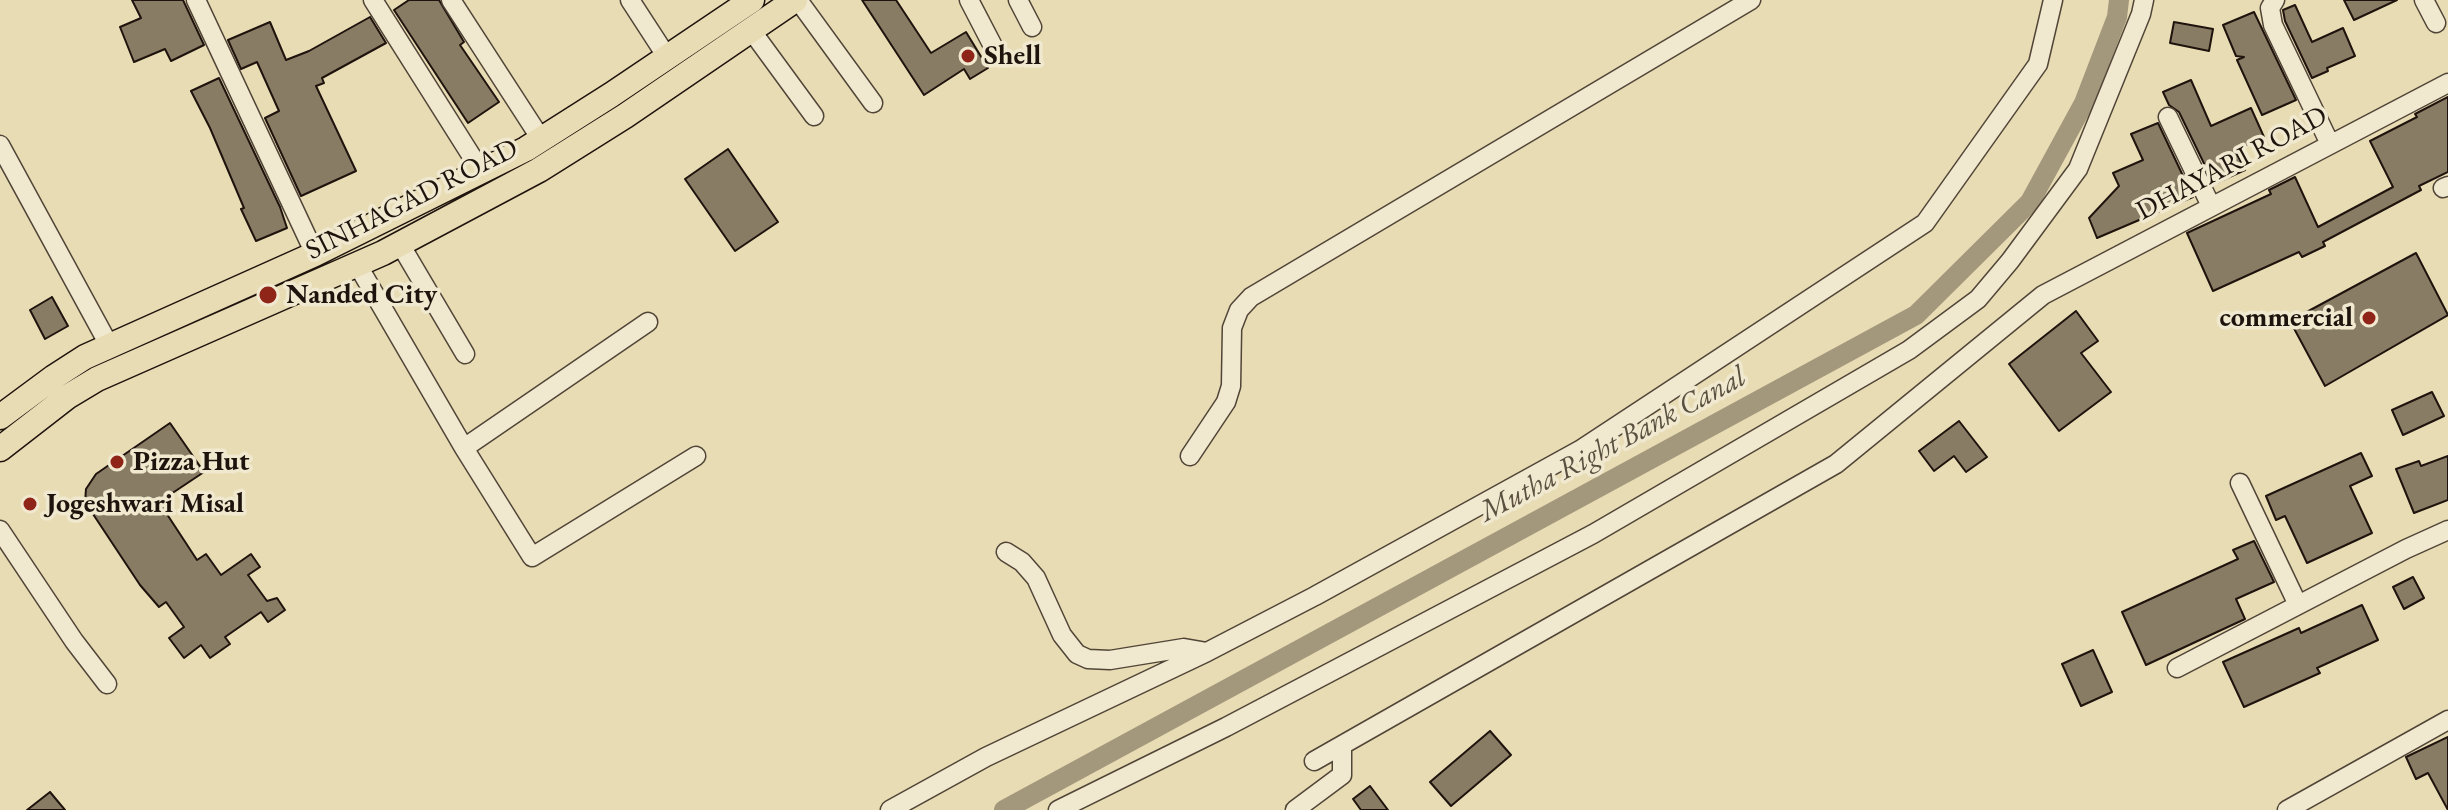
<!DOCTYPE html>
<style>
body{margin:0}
canvas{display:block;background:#e8dcb5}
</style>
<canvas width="2448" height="810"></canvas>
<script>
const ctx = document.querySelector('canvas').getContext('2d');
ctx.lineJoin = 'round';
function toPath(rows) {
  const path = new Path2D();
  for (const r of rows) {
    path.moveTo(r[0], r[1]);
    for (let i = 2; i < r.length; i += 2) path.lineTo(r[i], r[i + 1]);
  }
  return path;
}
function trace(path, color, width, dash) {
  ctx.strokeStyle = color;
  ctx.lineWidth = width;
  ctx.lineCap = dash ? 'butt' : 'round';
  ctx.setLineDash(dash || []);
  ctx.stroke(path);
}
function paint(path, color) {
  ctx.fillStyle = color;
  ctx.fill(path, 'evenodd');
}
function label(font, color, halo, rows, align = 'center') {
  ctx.font = font + ' "EB Garamond",serif';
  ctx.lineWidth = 7;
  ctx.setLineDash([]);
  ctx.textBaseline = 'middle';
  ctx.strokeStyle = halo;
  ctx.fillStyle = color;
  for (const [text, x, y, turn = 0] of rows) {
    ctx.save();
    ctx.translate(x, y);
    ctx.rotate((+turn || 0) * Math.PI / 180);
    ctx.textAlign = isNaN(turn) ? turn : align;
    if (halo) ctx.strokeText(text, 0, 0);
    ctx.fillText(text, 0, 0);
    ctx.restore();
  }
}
const canal = toPath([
 [1004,810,1916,315,2030,202,2084,103,2117,17,2119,0]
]);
const building = toPath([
 [132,0,183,0,204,45,171,61,165,49,134,62,120,27,141,18,132,0],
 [409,0,439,0,464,42,460,45,499,102,468,123,394,10,409,0],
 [862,0,896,0,931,53,966,32,988,68,970,79,964,69,924,95,862,0],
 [2344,0,2397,0,2354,20,2344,0],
 [2295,5,2312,42,2343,28,2355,56,2327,68,2328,71,2312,78,2285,21,2283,10,2295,5],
 [2254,12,2296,100,2262,115,2237,60,2244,57,2236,56,2223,25,2254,12],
 [370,17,386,43,322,78,324,83,316,86,356,171,301,196,265,118,279,111,257,62,241,69,228,40,270,22,286,60,309,51,370,17],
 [2174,22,2213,29,2209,51,2170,43,2174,22],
 [219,78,280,207,287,228,256,241,241,209,244,208,210,128,191,91,219,78],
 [2191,80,2211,126,2251,108,2264,137,2235,150,2245,170,2214,184,2179,112,2169,105,2163,92,2191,80],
 [2448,97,2448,172,2419,186,2421,190,2323,242,2325,246,2302,257,2299,252,2213,291,2187,233,2271,194,2269,190,2295,177,2318,227,2393,187,2370,141,2417,117,2415,114,2448,97],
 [2158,123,2193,197,2097,238,2089,218,2119,186,2113,173,2143,160,2131,134,2158,123],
 [728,149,778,222,735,251,685,179,728,149],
 [2416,253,2448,315,2325,386,2290,321,2416,253],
 [52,297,68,326,45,339,30,310,52,297],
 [2076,311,2098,341,2081,353,2111,392,2059,431,2009,364,2076,311],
 [2432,392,2444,416,2403,435,2392,410,2432,392],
 [1959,421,1987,457,1966,472,1954,456,1934,471,1919,451,1959,421],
 [170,423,204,472,159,502,197,560,206,554,221,575,251,554,260,567,248,575,267,601,277,598,285,610,268,622,261,612,225,637,230,644,210,658,201,645,184,658,169,638,184,627,166,602,159,607,140,585,85,502,86,489,96,474,170,423],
 [2361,453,2372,476,2350,486,2372,533,2307,563,2285,516,2276,520,2266,496,2361,453],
 [2448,456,2448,500,2414,513,2396,469,2419,461,2421,466,2448,456],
 [2254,541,2274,582,2236,599,2245,619,2146,665,2122,612,2238,559,2233,550,2254,541],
 [2413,577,2424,598,2404,609,2393,587,2413,577],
 [2362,605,2378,640,2317,668,2320,673,2244,707,2223,662,2299,628,2301,633,2362,605],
 [2093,650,2112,692,2081,706,2062,664,2093,650],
 [1490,731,1511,755,1451,806,1430,782,1490,731],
 [2448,737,2448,810,2428,773,2416,779,2406,757,2448,737],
 [1370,786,1388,810,1361,810,1353,799,1370,786],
 [50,792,65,810,27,810,50,792]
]);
const minor = toPath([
 [196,0,315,254],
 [373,0,481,171],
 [451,0,541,139],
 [630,0,667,57],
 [798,0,873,103],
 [969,0,995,50],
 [1018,0,1032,27],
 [2275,0,2270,8,2273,25,2330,144],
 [2424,0,2436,23],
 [751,30,814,116],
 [2168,117,2211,206],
 [0,145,109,345],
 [2443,188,2448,186],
 [400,244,465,354],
 [357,264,464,448,648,322],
 [464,448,532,557,696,456],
 [1190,456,1226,402,1231,386,1232,328,1239,310,1251,297,1751,0],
 [2240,483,2298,605],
 [0,530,74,641,107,684],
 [1006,552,1022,562,1036,578,1062,635,1077,654,1088,659,1110,660,1184,648,1207,652],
 [2177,668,2406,549,2448,530],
 [1314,761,1836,464,2043,295,2448,83],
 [890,810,986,757,1207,652,1315,596,1580,450,1925,223,2038,64,2053,0],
 [1058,810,1226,727,1593,534,1909,350,1978,299,2010,261,2078,169,2141,14,2144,0],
 [1295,810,1342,775,1342,746],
 [2287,810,2448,720]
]);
const major = toPath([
 [0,417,54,377,85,357,315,254,526,149,611,95,752,0],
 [0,449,67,397,97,379,383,253,539,170,625,116,795,0]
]);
const markers = [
 [968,56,8,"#8f2418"],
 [268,295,10,"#8f2418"],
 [2369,318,8,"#8f2418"],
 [117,462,8,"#8f2418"],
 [30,504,8,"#8f2418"]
];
const poiNames = [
 ["Shell",984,56],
 ["Nanded City",286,295],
 ["commercial",2353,318,"right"],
 ["Pizza Hut",133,462],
 ["Jogeshwari Misal",46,504]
];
const streetNames = [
 ["DHAYARI ROAD",2232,164,-28],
 ["SINHAGAD ROAD",412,200,-27]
];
const waterNames = [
 ["Mutha Right Bank Canal",1613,445,-28]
];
trace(canal, '#a4987c', 20);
paint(building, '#887c64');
trace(building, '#1f130d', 2);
trace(minor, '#514537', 21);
trace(major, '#1f130d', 27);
trace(minor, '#f0e8cf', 18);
trace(major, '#e8dcb5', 24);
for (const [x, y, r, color] of markers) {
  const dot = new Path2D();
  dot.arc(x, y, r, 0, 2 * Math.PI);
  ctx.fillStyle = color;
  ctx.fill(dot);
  trace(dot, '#f0e8cf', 3);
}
label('bold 28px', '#1f130d', '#f0e8cf', poiNames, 'left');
label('28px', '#1f130d', '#f0e8cf', streetNames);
label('italic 30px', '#5b4f3f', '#f0e8cf', waterNames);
</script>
